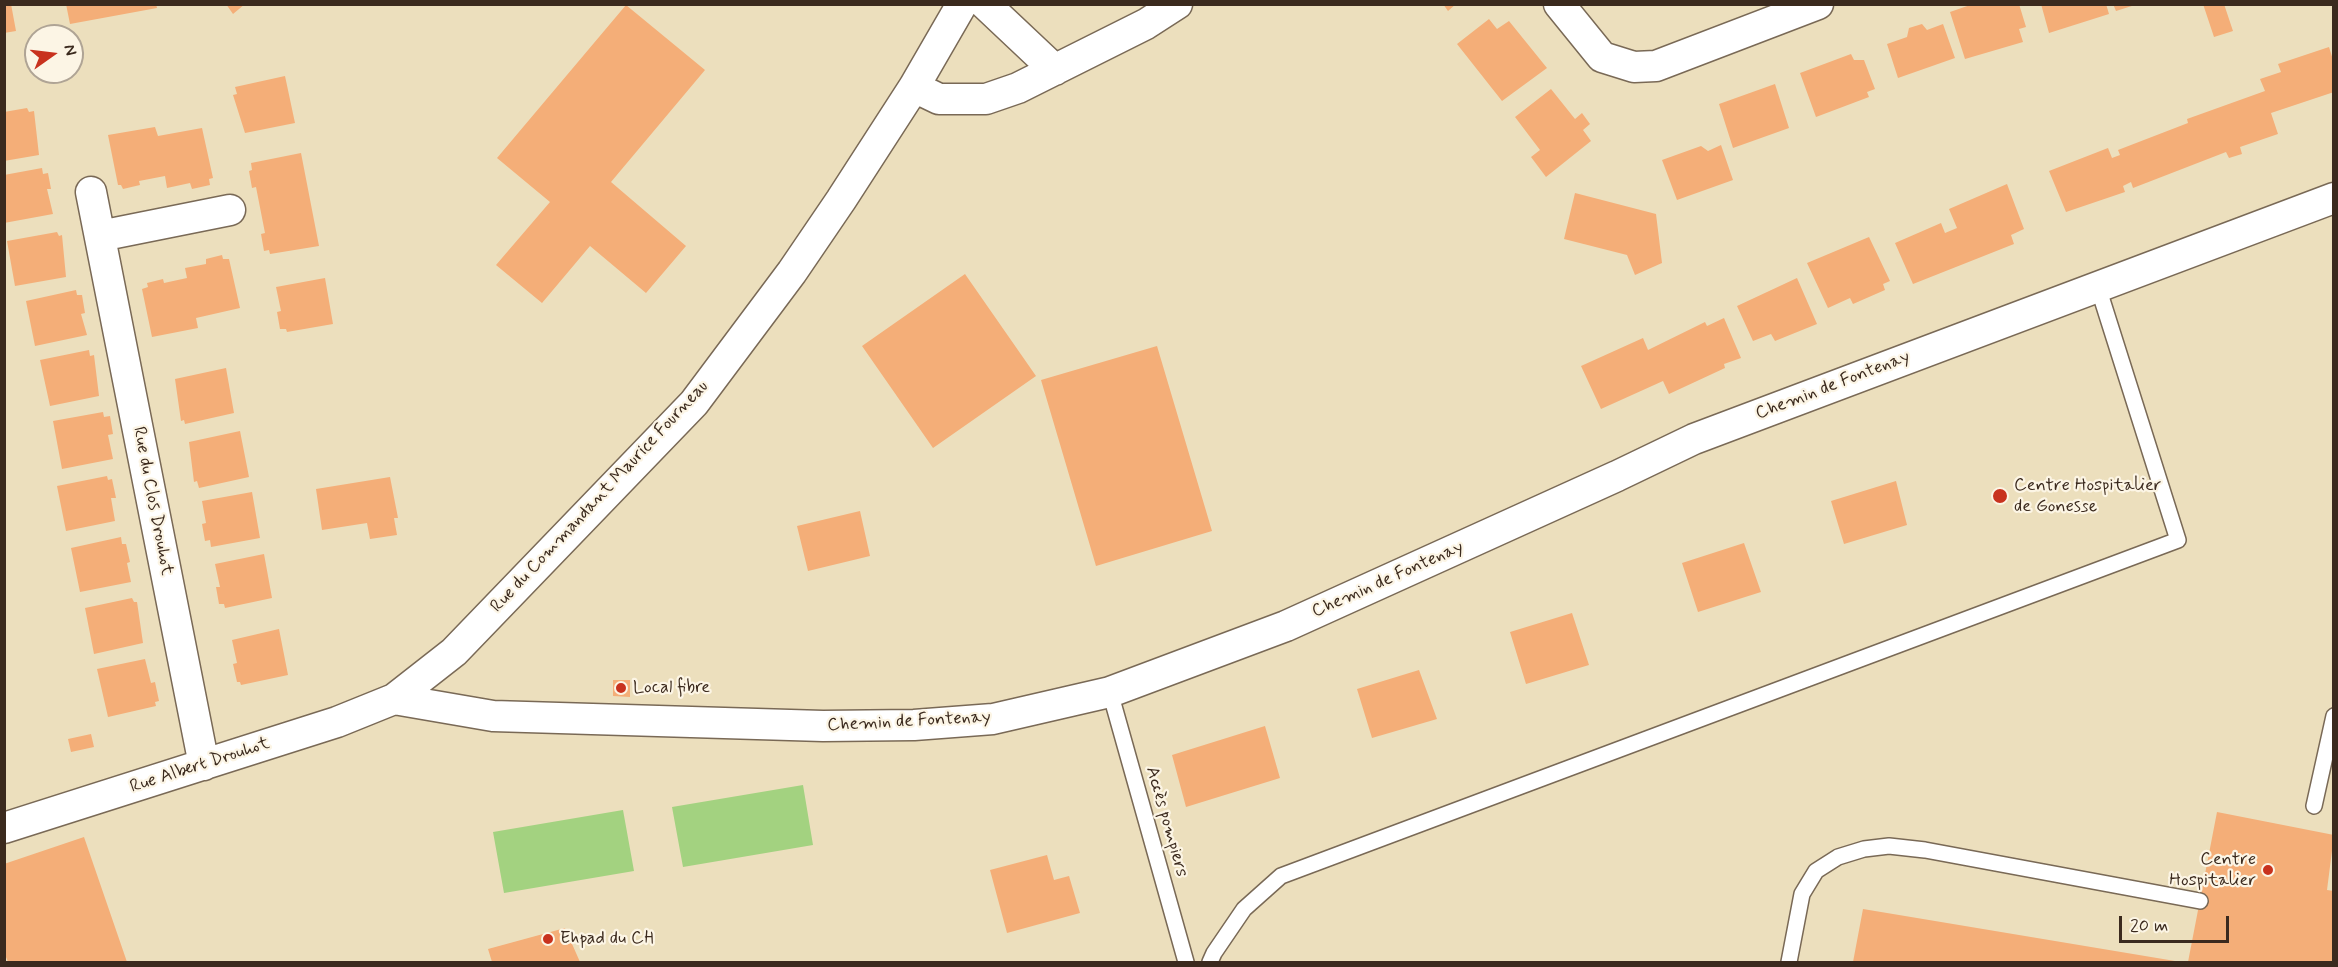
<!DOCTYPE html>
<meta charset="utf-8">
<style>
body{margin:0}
#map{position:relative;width:2338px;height:967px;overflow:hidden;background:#ecdfbd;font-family:Mynerve,sans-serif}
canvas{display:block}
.frame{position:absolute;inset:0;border:6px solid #3b2a1e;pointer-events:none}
.north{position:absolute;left:24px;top:24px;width:60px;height:60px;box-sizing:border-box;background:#fcf5e5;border:2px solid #afa495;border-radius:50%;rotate:76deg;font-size:16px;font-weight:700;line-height:24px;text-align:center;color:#3b2a1e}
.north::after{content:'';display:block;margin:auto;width:21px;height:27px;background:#c8321e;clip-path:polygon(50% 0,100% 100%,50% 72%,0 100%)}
.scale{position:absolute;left:2119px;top:916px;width:110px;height:27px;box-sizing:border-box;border:3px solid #3b2a1e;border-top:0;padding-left:8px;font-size:18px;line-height:21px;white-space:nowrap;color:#3b2a1e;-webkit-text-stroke:4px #fcf5e5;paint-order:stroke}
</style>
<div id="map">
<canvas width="2338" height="967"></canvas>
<div class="frame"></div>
<div class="north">N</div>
<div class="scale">20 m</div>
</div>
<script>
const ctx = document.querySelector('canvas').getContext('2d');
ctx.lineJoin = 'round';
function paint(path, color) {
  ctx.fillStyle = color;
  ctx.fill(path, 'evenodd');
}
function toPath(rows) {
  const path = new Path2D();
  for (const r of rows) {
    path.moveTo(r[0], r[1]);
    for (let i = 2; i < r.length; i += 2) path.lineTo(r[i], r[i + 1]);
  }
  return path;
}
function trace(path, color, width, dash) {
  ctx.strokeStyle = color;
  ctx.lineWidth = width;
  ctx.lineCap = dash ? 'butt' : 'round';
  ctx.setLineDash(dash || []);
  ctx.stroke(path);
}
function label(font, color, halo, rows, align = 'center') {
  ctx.font = font + ' Mynerve,sans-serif';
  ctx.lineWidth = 4.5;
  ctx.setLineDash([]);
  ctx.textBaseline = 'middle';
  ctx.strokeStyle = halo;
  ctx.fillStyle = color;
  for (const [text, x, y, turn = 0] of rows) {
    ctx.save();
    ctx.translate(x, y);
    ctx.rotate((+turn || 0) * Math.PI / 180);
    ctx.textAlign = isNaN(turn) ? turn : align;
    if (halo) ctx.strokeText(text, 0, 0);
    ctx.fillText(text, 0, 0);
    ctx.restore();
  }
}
const green = toPath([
 [803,785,813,845,683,867,672,807],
 [623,810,634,871,504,893,493,832]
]);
const building = toPath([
 [4,4,11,4,16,31,4,33],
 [66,4,156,4,157,8,70,24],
 [226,4,245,4,233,14],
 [1443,4,1456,4,1448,11],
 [1973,4,2019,4,2026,27,2019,29,2023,42,1965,59,1950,12],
 [2041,4,2106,4,2109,14,2049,33],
 [2113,4,2135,4,2135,5,2116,11],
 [2203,4,2224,4,2233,31,2214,37],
 [626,5,705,70,611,182,686,246,646,293,590,246,542,303,496,265,550,202,497,158],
 [1489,19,1497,29,1509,21,1547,68,1502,101,1457,44],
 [1922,24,1927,30,1943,24,1955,58,1898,78,1887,44,1907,37,1909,28],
 [2329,47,2334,63,2334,92,2271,113,2278,134,2240,147,2242,154,2229,158,2226,152,2133,188,2131,182,2123,186,2125,192,2066,212,2049,171,2108,148,2112,158,2120,155,2118,150,2188,123,2187,119,2265,91,2260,79,2281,72,2278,64],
 [1851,54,1854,60,1864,60,1875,89,1867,92,1869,97,1816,117,1800,73],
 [285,76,295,123,245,133,233,95,237,94,235,87],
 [1775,84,1789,128,1733,148,1719,104],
 [1551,89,1575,119,1582,113,1590,124,1583,130,1591,141,1546,177,1531,157,1540,150,1515,117],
 [27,108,29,112,34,111,39,155,4,161,4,112],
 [155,127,158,136,202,128,213,178,209,179,210,185,192,189,190,183,167,188,165,176,139,181,140,185,123,189,121,185,118,185,108,135],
 [1721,145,1733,180,1677,200,1662,160,1701,146,1708,151],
 [301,153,319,246,270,254,269,250,264,251,261,234,265,233,256,187,252,188,249,171,252,170,251,163],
 [42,168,43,174,48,173,51,189,47,189,53,214,4,223,4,175],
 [2007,184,2024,229,2011,235,2014,244,1913,284,1895,243,1941,223,1945,233,1957,228,1949,209],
 [1575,193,1656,214,1662,263,1635,275,1627,255,1564,239],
 [57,232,59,236,62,235,66,277,15,286,7,241],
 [1869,237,1890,281,1883,284,1885,290,1853,304,1850,298,1828,308,1807,263],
 [222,255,223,259,229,259,240,308,196,318,198,328,152,337,142,289,148,287,147,283,163,279,164,283,187,278,185,268,206,264,206,259],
 [965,274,1036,376,933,448,862,346],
 [325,278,333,324,287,332,286,329,280,329,277,312,281,311,276,287],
 [1797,278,1817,324,1775,341,1771,334,1753,341,1737,306],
 [76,290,77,295,82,295,85,313,81,314,87,335,35,346,26,301],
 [1724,318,1741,358,1724,364,1725,368,1669,394,1663,381,1601,409,1581,366,1643,338,1648,350,1705,322,1707,326],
 [1157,346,1212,531,1096,566,1041,380],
 [89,350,90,356,94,355,99,396,50,406,40,360],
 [226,368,234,413,185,424,184,420,181,421,175,379],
 [103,412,104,417,110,416,113,434,108,435,113,459,62,469,53,421],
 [240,431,249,477,199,488,197,481,194,482,189,442],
 [107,476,108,480,112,479,116,498,111,498,115,521,66,531,57,486],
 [390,477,398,518,394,518,397,535,370,539,367,523,322,530,316,489],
 [1896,481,1907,525,1844,544,1831,501],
 [252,492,260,538,211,547,210,540,205,541,202,524,206,523,202,501],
 [860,511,870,556,808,571,797,526],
 [121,537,122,544,126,544,130,562,127,563,131,582,80,592,71,548],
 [1744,543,1761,592,1698,612,1682,563],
 [264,554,272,598,225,608,224,604,219,604,216,587,220,587,215,564],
 [132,598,134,602,137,602,143,643,94,654,85,608],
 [1572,613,1589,665,1526,684,1510,632],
 [279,629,288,675,241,685,240,682,237,682,233,664,237,663,232,640],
 [145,659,151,683,155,682,159,701,155,702,156,706,108,717,97,669],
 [1419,670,1437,719,1372,738,1357,689],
 [613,680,630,680,630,697,613,696],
 [1265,726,1280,778,1186,807,1172,755],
 [91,734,94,747,71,752,68,739],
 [2217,812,2334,835,2327,890,2334,891,2334,962,2188,962],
 [84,837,127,962,8,962,4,952,4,864],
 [1047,855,1054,880,1069,876,1080,913,1007,933,990,870],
 [1863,909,2175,961,2175,962,1853,962],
 [565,928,580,962,492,962,488,949]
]);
const service = toPath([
 [1110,692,1186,962],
 [2314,806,2334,716],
 [1210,962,1214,953,1244,909,1281,876,2178,540,2098,287],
 [1789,962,1802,894,1816,871,1838,857,1864,849,1889,846,1925,850,2200,901]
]);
const minor = toPath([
 [985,4,1055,70],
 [1559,4,1602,57,1634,67,1656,66,1818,4],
 [914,87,939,99,986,99,1018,88,1146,24,1177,4],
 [91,192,204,765],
 [100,236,230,210],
 [394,699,493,716,823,726,914,725,993,719,1110,692,1286,626,1617,476,1694,439,2334,198],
 [4,828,337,722,394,699,454,652,694,403,792,272,841,200,914,87,962,4]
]);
const markers = [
 [2000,496,8,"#c8321e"],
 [621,688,6,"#c8321e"],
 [2268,870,6,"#c8321e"],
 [548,939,6,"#c8321e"]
];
const streetNames = [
 ["Chemin de Fontenay",1833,386,-21],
 ["Rue du Commandant Maurice Fourneau",600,497,-47],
 ["Rue du Clos Drouhot",152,501,79],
 ["Chemin de Fontenay",1388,580,-24],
 ["Chemin de Fontenay",909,722,-3],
 ["Rue Albert Drouhot",200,766,-18],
 ["Accès pompiers",1166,822,74]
];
const poiNames = [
 ["Centre Hospitalier",2014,486],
 ["de Gonesse",2014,507],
 ["Local fibre",633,688],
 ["Centre",2256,860,"right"],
 ["Hospitalier",2256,881,"right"],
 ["Ehpad du CH",560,939]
];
paint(green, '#a3d280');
paint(building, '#f4ae78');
trace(service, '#796956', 18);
trace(minor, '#796956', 33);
trace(service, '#fff', 15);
trace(minor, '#fff', 30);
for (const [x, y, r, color] of markers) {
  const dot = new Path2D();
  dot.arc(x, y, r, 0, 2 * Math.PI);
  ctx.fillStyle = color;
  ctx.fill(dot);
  trace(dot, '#fcf5e5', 2);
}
label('18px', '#3b2a1e', '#fcf5e5', streetNames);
label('18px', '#3b2a1e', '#fcf5e5', poiNames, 'left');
</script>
